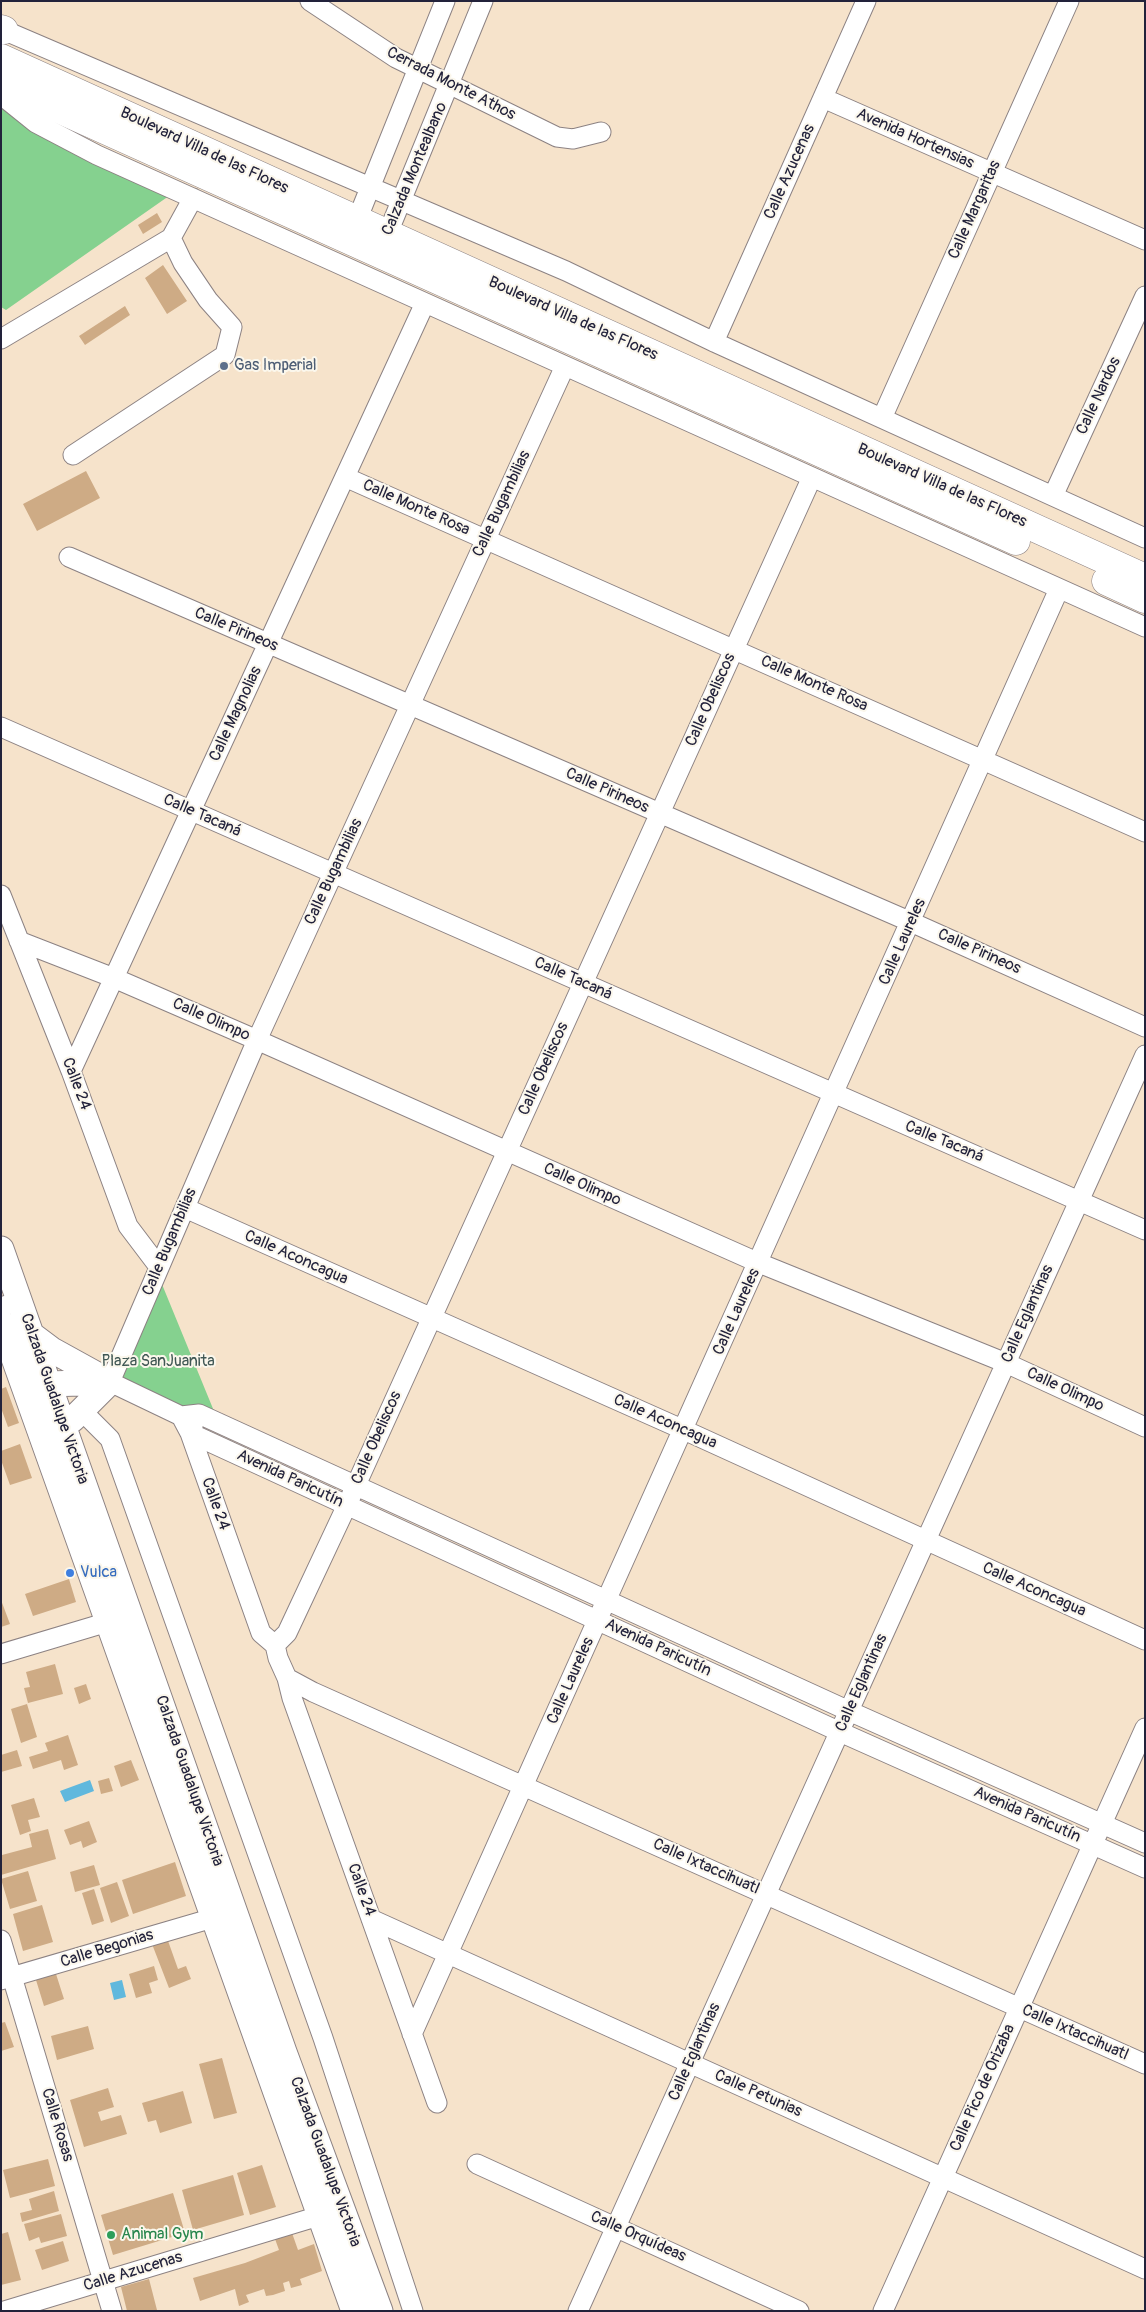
<!DOCTYPE html>
<meta charset="utf-8">
<style>
body{margin:0}
#map{position:relative;width:1146px;height:2312px;overflow:hidden;background:#f6e3cb;font-family:Pangolin,sans-serif}
canvas{display:block}
.frame{position:absolute;inset:0;border:2px solid #22223b;pointer-events:none}
</style>
<div id="map">
<canvas width="1146" height="2312"></canvas>
<div class="frame"></div>
</div>
<script>
const ctx = document.querySelector('canvas').getContext('2d');
ctx.lineJoin = 'round';
function paint(path, color) {
  ctx.fillStyle = color;
  ctx.fill(path, 'evenodd');
}
function toPath(rows) {
  const path = new Path2D();
  for (const r of rows) {
    path.moveTo(r[0], r[1]);
    for (let i = 2; i < r.length; i += 2) path.lineTo(r[i], r[i + 1]);
  }
  return path;
}
function trace(path, color, width, dash) {
  ctx.strokeStyle = color;
  ctx.lineWidth = width;
  ctx.lineCap = dash ? 'butt' : 'round';
  ctx.setLineDash(dash || []);
  ctx.stroke(path);
}
function label(font, color, halo, rows, align = 'center') {
  ctx.font = font + ' Pangolin,sans-serif';
  ctx.lineWidth = 4;
  ctx.setLineDash([]);
  ctx.textBaseline = 'middle';
  ctx.strokeStyle = halo;
  ctx.fillStyle = color;
  for (const [text, x, y, turn = 0] of rows) {
    ctx.save();
    ctx.translate(x, y);
    ctx.rotate((+turn || 0) * Math.PI / 180);
    ctx.textAlign = isNaN(turn) ? turn : align;
    if (halo) ctx.strokeText(text, 0, 0);
    ctx.fillText(text, 0, 0);
    ctx.restore();
  }
}
const green = toPath([
 [1,98,176,191,6,310,1,307],
 [159,1277,216,1416,194,1416,113,1381]
]);
const water = toPath([
 [90,1780,94,1791,65,1802,60,1791],
 [122,1980,126,1997,114,2000,110,1983]
]);
const building = toPath([
 [157,213,162,222,143,234,138,225],
 [163,265,187,301,167,314,145,278],
 [125,306,130,315,85,345,79,336],
 [86,471,100,498,37,531,23,504],
 [6,1387,19,1423,8,1427,1,1408,1,1389],
 [20,1444,32,1478,10,1485,1,1460,1,1451],
 [69,1579,76,1602,33,1616,25,1594],
 [1,1600,10,1624,1,1627],
 [55,1664,63,1694,28,1703,24,1688,30,1687,26,1672],
 [86,1684,91,1699,79,1704,74,1688],
 [27,1704,37,1737,21,1743,11,1709],
 [68,1735,78,1765,64,1770,61,1760,33,1769,29,1757,48,1751,45,1743],
 [17,1750,22,1766,1,1772,1,1755],
 [131,1760,139,1780,121,1787,114,1766],
 [109,1778,113,1791,101,1794,98,1781],
 [34,1798,40,1817,28,1820,31,1831,20,1835,11,1805],
 [89,1821,97,1842,83,1848,81,1841,70,1845,64,1830],
 [48,1829,56,1859,1,1875,2,1855,32,1847,29,1834],
 [175,1862,186,1896,133,1914,122,1880],
 [94,1865,100,1885,75,1892,70,1872],
 [28,1871,37,1901,10,1909,1,1879],
 [117,1882,129,1916,111,1923,100,1888],
 [94,1889,104,1921,92,1925,82,1893],
 [42,1905,53,1942,23,1951,13,1914],
 [167,1938,178,1969,186,1966,191,1979,169,1988,152,1944],
 [154,1966,158,1980,149,1983,152,1993,136,1998,129,1974],
 [56,1974,64,1999,44,2006,36,1980],
 [5,2022,14,2047,1,2051,1,2023],
 [88,2026,94,2049,57,2060,51,2036],
 [222,2058,237,2113,214,2119,199,2064],
 [108,2088,114,2107,98,2112,101,2121,121,2115,127,2134,84,2147,70,2100],
 [183,2091,192,2123,160,2133,156,2120,148,2122,142,2103],
 [48,2159,55,2186,10,2198,3,2170],
 [262,2165,276,2207,250,2215,237,2173],
 [233,2175,244,2215,193,2230,182,2190],
 [54,2191,59,2211,22,2222,20,2213,32,2210,29,2199],
 [173,2193,185,2233,113,2255,101,2215],
 [61,2214,67,2236,41,2243,39,2237,29,2241,24,2224],
 [8,2232,21,2280,1,2285,1,2234],
 [292,2233,298,2250,314,2244,322,2271,300,2279,302,2285,291,2288,289,2281,283,2283,285,2291,273,2295,266,2296,264,2289,246,2295,249,2302,239,2306,235,2289,200,2301,193,2278,245,2263,279,2250,275,2239],
 [63,2241,69,2261,42,2270,35,2250],
 [149,2279,157,2310,127,2311,121,2287]
]);
const minor = toPath([
 [310,1,396,58,557,137,573,139,601,132],
 [1,29,566,271,714,342,1145,538],
 [1,95,36,123,97,155,1145,627],
 [823,98,1145,240],
 [353,230,445,1],
 [383,245,483,1],
 [1,339,171,238,193,198],
 [714,342,866,1],
 [565,366,257,1040,110,1382,181,1416,199,1414,849,1711,1145,1843],
 [882,418,1069,1],
 [73,455,225,355,232,327,208,300,183,263,171,238],
 [345,477,1145,832],
 [812,477,347,1505,287,1633,275,1645,278,1658,287,1678,313,1692,1145,2064],
 [1053,496,1145,296],
 [69,557,911,922,1145,1027],
 [1,727,1145,1230],
 [1,895,71,1071,128,1226,159,1267],
 [19,941,114,978,257,1040,759,1263,1006,1363,1145,1427],
 [71,1071,425,303],
 [185,1208,684,1430,1145,1640],
 [1,1307,20,1301],
 [181,1416,190,1433,840,1732,1145,1868],
 [90,1419,110,1439,323,2038,413,2311],
 [193,1427,190,1433,261,1633,275,1645],
 [1,1654,108,1622],
 [287,1678,292,1698,437,2103],
 [371,1919,1145,2269],
 [1,1940,112,2311],
 [1,1980,213,1918],
 [412,2034,1059,589],
 [477,2164,799,2311],
 [4,2311,319,2216],
 [578,2311,1145,1055],
 [883,2311,1145,1728]
]);
const major = toPath([
 [1,1249,284,2052,380,2311],
 [1,1322,354,2311],
 [32,1335,52,1350,110,1382],
 [34,1390,49,1384,110,1382],
 [52,1432,64,1426,73,1419,110,1382]
]);
const highway = toPath([
 [1,29,4,30],
 [1,58,1145,578],
 [1,83,1016,541],
 [1106,581,1145,599]
]);
const markers = [
 [224,366,5,"#5c6f8a"],
 [70,1573,5,"#3f7fe0"],
 [111,2235,5,"#2e9e5b"]
];
const streetNames = [
 ["Cerrada Monte Athos",451,84,27],
 ["Avenida Hortensias",915,139,24],
 ["Boulevard Villa de las Flores",204,151,25],
 ["Calzada Montealbano",415,169,-67],
 ["Calle Azucenas",790,172,-66],
 ["Calle Margaritas",975,210,-66],
 ["Boulevard Villa de las Flores",573,319,24],
 ["Calle Nardos",1099,396,-65],
 ["Boulevard Villa de las Flores",942,486,24],
 ["Calle Bugambilias",502,504,-65],
 ["Calle Monte Rosa",416,508,24],
 ["Calle Pirineos",236,630,23],
 ["Calle Monte Rosa",814,684,24],
 ["Calle Obeliscos",711,700,-66],
 ["Calle Magnolias",236,714,-65],
 ["Calle Pirineos",607,791,24],
 ["Calle Tacaná",202,816,24],
 ["Calle Bugambilias",334,872,-65],
 ["Calle Laureles",903,942,-66],
 ["Calle Pirineos",979,952,24],
 ["Calle Tacaná",573,979,24],
 ["Calle Olimpo",211,1020,24],
 ["Calle Obeliscos",544,1069,-66],
 ["Calle 24",76,1084,69],
 ["Calle Tacaná",944,1142,23],
 ["Calle Olimpo",582,1185,24],
 ["Calle Bugambilias",170,1242,-67],
 ["Calle Aconcagua",296,1258,24],
 ["Calle Laureles",737,1312,-66],
 ["Calle Eglantinas",1028,1314,-66],
 ["Calle Olimpo",1065,1390,25],
 ["Calzada Guadalupe Victoria",54,1399,71],
 ["Calle Aconcagua",665,1422,24],
 ["Calle Obeliscos",377,1438,-66],
 ["Avenida Paricutín",290,1479,25],
 ["Calle 24",215,1504,70],
 ["Calle Aconcagua",1034,1590,24],
 ["Avenida Paricutín",658,1648,25],
 ["Calle Laureles",571,1681,-66],
 ["Calle Eglantinas",862,1683,-66],
 ["Calzada Guadalupe Victoria",189,1781,71],
 ["Avenida Paricutín",1027,1815,24],
 ["Calle Ixtaccihuatl",706,1867,24],
 ["Calle 24",361,1890,70],
 ["Calle Begonias",107,1949,-17],
 ["Calle Ixtaccihuatl",1075,2033,24],
 ["Calle Eglantinas",695,2052,-66],
 ["Calle Pico de Orizaba",983,2088,-66],
 ["Calle Petunias",758,2094,24],
 ["Calle Rosas",57,2125,73],
 ["Calzada Guadalupe Victoria",325,2162,70],
 ["Calle Orquídeas",638,2237,24],
 ["Calle Azucenas",133,2272,-17]
];
const serviceNames = [
 ["Gas Imperial",234,366]
];
const parkNames = [
 ["Plaza SanJuanita",158,1362]
];
const shopNames = [
 ["Vulca",80,1573]
];
const leisureNames = [
 ["Animal Gym",121,2235]
];
paint(green, '#85d18f');
paint(water, '#60b8dd');
paint(building, '#ceab85');
trace(minor, '#8c8283', 21);
trace(major, '#8c8283', 27);
trace(highway, '#8c8283', 29);
trace(minor, '#fff', 19);
trace(major, '#fff', 25);
trace(highway, '#fff', 28);
for (const [x, y, r, color] of markers) {
  const dot = new Path2D();
  dot.arc(x, y, r, 0, 2 * Math.PI);
  ctx.fillStyle = color;
  ctx.fill(dot);
  trace(dot, '#fbf7ec', 2);
}
label('16px', '#22223b', '#fbf7ec', streetNames);
label('16px', '#4e5e75', '#fbf7ec', serviceNames, 'left');
label('16px', '#405754', '#fbf7ec', parkNames);
label('16px', '#366cbe', '#fbf7ec', shopNames, 'left');
label('16px', '#27864d', '#fbf7ec', leisureNames, 'left');
</script>
